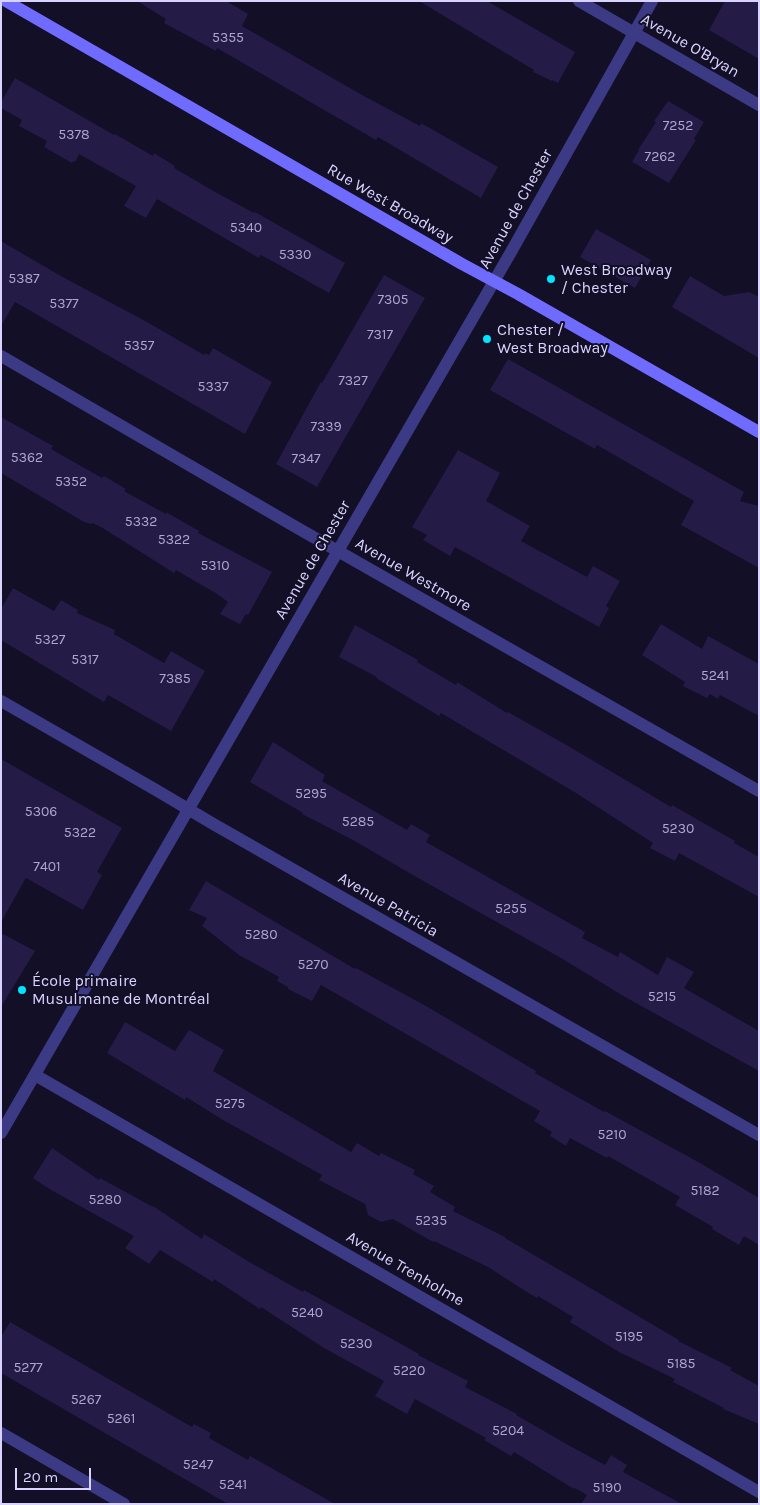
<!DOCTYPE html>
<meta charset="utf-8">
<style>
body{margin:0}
#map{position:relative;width:760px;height:1505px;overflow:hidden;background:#130f26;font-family:Karla,sans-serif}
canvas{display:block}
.frame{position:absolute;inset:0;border:2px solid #d9d4ff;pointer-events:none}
.scale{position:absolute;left:15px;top:1468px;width:76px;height:22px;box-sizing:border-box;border:2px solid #d9d4ff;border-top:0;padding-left:6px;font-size:15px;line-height:18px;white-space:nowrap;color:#d9d4ff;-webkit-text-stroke:4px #130f26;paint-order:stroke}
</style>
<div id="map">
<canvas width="760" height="1505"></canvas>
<div class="frame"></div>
<div class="scale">20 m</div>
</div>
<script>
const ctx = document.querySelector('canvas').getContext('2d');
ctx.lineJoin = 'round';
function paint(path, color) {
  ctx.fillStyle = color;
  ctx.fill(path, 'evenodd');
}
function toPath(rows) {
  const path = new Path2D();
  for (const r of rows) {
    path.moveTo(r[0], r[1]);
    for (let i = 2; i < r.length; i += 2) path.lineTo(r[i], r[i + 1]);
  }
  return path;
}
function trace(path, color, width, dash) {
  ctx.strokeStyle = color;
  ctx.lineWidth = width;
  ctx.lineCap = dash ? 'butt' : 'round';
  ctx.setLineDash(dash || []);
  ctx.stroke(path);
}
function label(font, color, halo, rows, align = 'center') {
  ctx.font = font + ' Karla,sans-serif';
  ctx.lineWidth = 4;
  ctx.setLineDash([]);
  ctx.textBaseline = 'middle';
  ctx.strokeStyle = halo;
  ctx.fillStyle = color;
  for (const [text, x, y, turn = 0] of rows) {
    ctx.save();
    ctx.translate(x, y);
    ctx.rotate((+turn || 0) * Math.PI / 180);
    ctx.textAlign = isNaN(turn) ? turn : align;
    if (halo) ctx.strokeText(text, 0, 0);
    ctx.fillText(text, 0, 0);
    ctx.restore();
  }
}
const building = toPath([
 [137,1,226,1,248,14,242,26,362,95,420,126,421,123,498,167,481,198,378,137,376,140,217,48,216,51,164,23,166,19],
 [419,1,487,1,575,52,558,83,552,80,552,81,533,72,534,70],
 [725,1,759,1,759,59,709,30],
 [15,78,114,135,115,134,153,156,154,153,175,166,174,168,217,193,254,213,255,212,345,263,329,293,263,256,260,255,259,258,157,199,146,218,124,206,136,186,79,154,75,162,73,161,72,163,44,147,47,141,19,126,22,120,1,108,1,102],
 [668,101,704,122,694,139,696,140,669,183,632,162,639,150,638,150,656,122,654,121],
 [596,229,651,260,635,288,580,257],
 [1,241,59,275,147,322,204,355,205,353,209,355,213,348,272,382,245,434,15,302,1,326],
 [384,275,425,298,317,487,276,464,316,391,321,382,322,383],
 [690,276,724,296,749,292,759,297,759,358,672,307],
 [508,359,744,492,740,501,759,506,759,568,681,525,694,501,597,445,595,449,490,390],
 [1,417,53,446,51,449,102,478,104,476,126,489,124,491,166,514,166,512,199,531,198,533,272,572,248,615,246,614,240,624,220,614,228,602,217,594,176,570,174,573,101,527,92,523,91,524,84,522,1,473],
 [458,450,500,473,486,501,530,526,521,541,587,577,593,566,620,581,606,606,609,608,599,627,455,547,450,556,423,540,427,535,412,527],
 [13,588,54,611,61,600,78,610,77,613,115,630,114,634,164,663,171,651,205,671,171,731,108,695,104,702,1,640,1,609],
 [661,624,702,649,708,636,759,664,759,716,720,695,718,699,710,694,707,698,683,686,685,682,642,655],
 [355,625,418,660,417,662,456,685,457,682,507,713,508,712,570,747,671,807,672,805,735,841,734,843,759,857,759,897,679,853,675,861,650,848,653,843,576,793,441,713,439,716,376,678,377,677,339,657],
 [273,742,325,775,322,781,407,830,411,824,430,835,426,842,585,932,582,938,618,957,620,952,658,975,667,957,694,972,684,988,759,1031,759,1071,625,997,561,958,418,878,353,840,302,814,303,813,250,782],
 [1,759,122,828,97,872,102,875,83,910,26,878,1,922],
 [206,881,355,969,356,968,426,1006,536,1071,535,1073,604,1112,605,1111,700,1163,759,1198,759,1245,744,1236,739,1245,712,1229,713,1227,675,1205,680,1197,608,1156,607,1158,570,1138,566,1146,550,1136,552,1132,534,1121,540,1111,321,985,312,1001,288,989,288,987,277,981,279,977,239,955,202,926,207,918,189,910],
 [1,933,35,951,1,1007],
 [125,1022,175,1051,189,1030,224,1050,213,1071,351,1152,357,1143,379,1156,381,1153,415,1170,413,1174,434,1186,430,1192,455,1207,453,1211,505,1237,505,1238,679,1340,678,1341,732,1368,730,1370,759,1386,759,1424,723,1409,724,1408,673,1382,675,1379,619,1352,570,1322,573,1317,538,1296,537,1298,530,1294,488,1267,434,1241,433,1242,393,1219,381,1222,368,1215,365,1204,319,1180,322,1175,223,1120,186,1097,185,1100,107,1053],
 [52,1148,99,1180,100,1178,153,1207,153,1206,202,1239,204,1234,251,1263,303,1292,304,1290,419,1354,418,1355,468,1381,465,1387,517,1414,516,1415,570,1446,605,1465,611,1455,627,1465,623,1472,682,1504,581,1504,587,1495,575,1488,574,1489,514,1452,511,1456,484,1440,486,1438,415,1399,407,1414,375,1396,384,1381,324,1348,261,1307,260,1309,214,1279,213,1282,160,1250,149,1264,125,1248,134,1236,51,1190,33,1178],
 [10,1322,192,1427,194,1424,211,1433,209,1438,248,1460,250,1456,335,1504,228,1504,1,1373,1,1337]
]);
const street = toPath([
 [579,1,759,105],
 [1,356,294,526,759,791],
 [1,701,156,790,215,825,759,1135],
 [35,1075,759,1492],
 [1,1133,511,252,652,1],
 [1,1433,124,1504]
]);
const secondary = toPath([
 [6,1,462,264,518,294,759,432]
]);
const markers = [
 [551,279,5,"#00e5ff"],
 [487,339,5,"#00e5ff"],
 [22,990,5,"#00e5ff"]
];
const numberNames = [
 ["5355",228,38],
 ["7252",678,126],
 ["5378",74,135],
 ["7262",660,157],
 ["5340",246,228],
 ["5330",295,255],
 ["5387",24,279],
 ["7305",393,300],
 ["5377",64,304],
 ["7317",380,335],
 ["5357",139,346],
 ["7327",353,381],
 ["5337",213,387],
 ["7339",326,427],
 ["5362",27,458],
 ["7347",306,459],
 ["5352",71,482],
 ["5332",141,522],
 ["5322",174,540],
 ["5310",215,566],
 ["5327",50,640],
 ["5317",85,660],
 ["5241",715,676],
 ["7385",175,679],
 ["5295",311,794],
 ["5306",41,812],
 ["5285",358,822],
 ["5230",678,829],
 ["5322",80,833],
 ["7401",47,867],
 ["5255",511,909],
 ["5280",261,935],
 ["5270",313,965],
 ["5215",662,997],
 ["5275",230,1104],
 ["5210",612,1135],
 ["5182",705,1191],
 ["5280",105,1200],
 ["5235",431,1221],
 ["5240",307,1313],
 ["5195",629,1337],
 ["5230",356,1344],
 ["5185",681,1364],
 ["5277",28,1368],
 ["5220",409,1371],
 ["5267",86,1400],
 ["5261",121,1419],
 ["5204",508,1431],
 ["5247",198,1465],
 ["5241",233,1485],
 ["5190",607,1488]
];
const streetNames = [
 ["Avenue O'Bryan",690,46,30],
 ["Rue West Broadway",390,204,30],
 ["Avenue de Chester",516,209,-61],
 ["Avenue de Chester",313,560,-60],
 ["Avenue Westmore",413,575,30],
 ["Avenue Patricia",388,905,30],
 ["Avenue Trenholme",405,1269,30]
];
const poiNames = [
 ["West Broadway",561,270],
 ["/ Chester",561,288],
 ["Chester /",497,330],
 ["West Broadway",497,348],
 ["École primaire",32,981],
 ["Musulmane de Montréal",32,999]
];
paint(building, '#241b47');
trace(street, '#3d3a85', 12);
trace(secondary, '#6f6bff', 12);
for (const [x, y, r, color] of markers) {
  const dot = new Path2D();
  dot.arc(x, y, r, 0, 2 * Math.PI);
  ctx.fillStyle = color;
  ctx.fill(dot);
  trace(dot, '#130f26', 2);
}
label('14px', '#aca6d1', null, numberNames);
label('16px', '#d9d4ff', '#130f26', streetNames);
label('16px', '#d9d4ff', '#130f26', poiNames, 'left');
</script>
